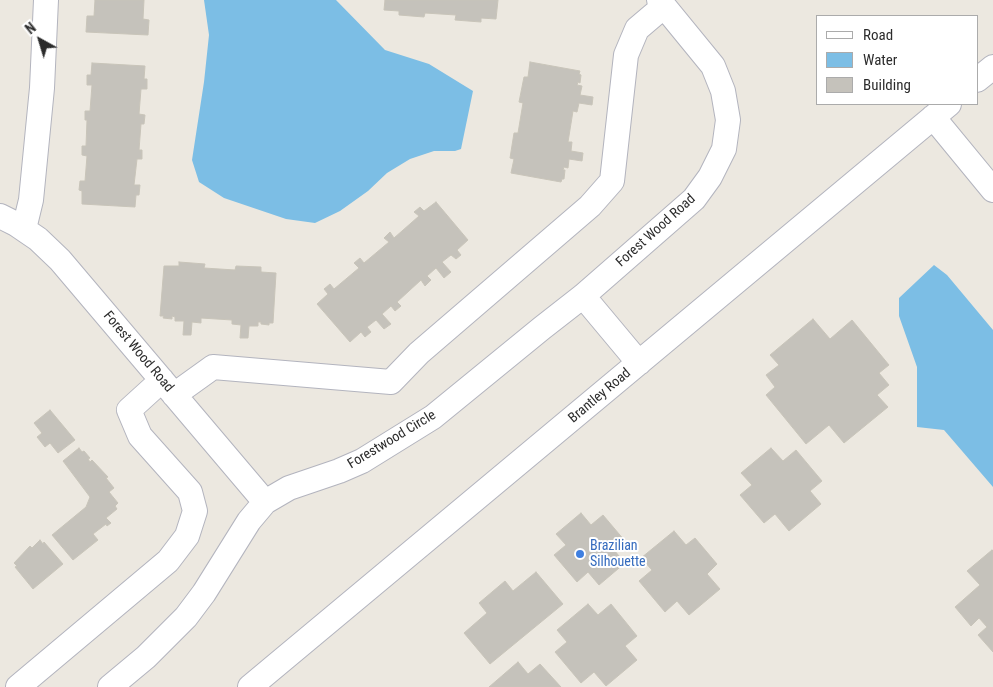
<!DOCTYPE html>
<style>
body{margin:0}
#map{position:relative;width:993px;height:687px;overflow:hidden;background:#ece8e0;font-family:"Roboto Condensed",sans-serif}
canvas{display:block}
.legend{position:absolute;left:816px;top:15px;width:162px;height:90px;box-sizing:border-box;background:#fff;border:1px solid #ababab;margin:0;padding:6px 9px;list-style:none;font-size:15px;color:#2c2c2c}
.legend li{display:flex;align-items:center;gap:10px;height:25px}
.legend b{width:25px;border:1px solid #ababab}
.north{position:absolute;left:15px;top:15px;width:50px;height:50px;-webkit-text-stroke:4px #fff;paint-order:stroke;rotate:321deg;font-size:14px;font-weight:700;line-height:20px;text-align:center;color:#2c2c2c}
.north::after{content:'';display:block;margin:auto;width:18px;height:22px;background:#2c2c2c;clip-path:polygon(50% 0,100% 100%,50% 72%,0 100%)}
</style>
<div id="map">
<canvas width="993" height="687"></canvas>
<ul class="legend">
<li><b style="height:6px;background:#fff"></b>Road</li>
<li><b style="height:14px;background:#7cbee5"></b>Water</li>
<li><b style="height:14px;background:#c5c2bb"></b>Building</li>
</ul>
<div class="north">N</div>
</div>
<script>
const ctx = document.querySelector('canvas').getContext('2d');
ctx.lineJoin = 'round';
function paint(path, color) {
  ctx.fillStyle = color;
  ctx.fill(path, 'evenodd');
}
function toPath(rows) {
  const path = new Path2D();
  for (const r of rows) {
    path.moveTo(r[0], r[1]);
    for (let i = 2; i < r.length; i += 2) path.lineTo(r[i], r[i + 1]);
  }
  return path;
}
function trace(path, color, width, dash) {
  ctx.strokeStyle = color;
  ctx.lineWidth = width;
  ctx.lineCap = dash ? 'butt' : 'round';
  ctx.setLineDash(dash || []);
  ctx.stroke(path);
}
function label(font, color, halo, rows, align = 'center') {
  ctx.font = font + ' "Roboto Condensed",sans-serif';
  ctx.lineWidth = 4;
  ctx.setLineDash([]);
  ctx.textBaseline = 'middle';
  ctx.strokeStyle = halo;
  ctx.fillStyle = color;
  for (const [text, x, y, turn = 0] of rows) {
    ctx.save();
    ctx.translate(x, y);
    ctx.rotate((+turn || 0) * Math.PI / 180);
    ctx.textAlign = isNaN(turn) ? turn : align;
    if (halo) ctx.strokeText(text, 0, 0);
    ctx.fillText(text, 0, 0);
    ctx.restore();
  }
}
const water = toPath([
 [204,0,336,0,385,50,429,64,473,91,461,149,455,151,434,151,410,159,387,173,368,191,340,211,315,223,286,219,224,198,199,182,192,160,204,82,209,35],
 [934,265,947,275,993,330,993,487,944,430,917,427,917,367,899,316,899,298]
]);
const building = toPath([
 [95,0,144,0,143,19,149,20,148,35,86,32,87,16,94,16,95,0],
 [385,0,498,0,496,19,481,18,481,22,455,20,456,15,425,13,424,17,399,15,399,11,384,10,385,0],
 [530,62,580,71,579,74,581,75,580,83,578,82,577,85,582,86,580,95,593,97,592,105,579,103,577,112,573,111,568,142,572,142,571,151,583,153,582,161,569,159,568,168,564,167,563,170,565,170,564,179,562,179,561,182,511,173,514,159,510,158,514,133,518,133,523,103,519,102,524,77,528,77,530,62],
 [92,63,145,66,144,79,147,79,147,89,141,89,139,114,145,115,144,124,141,124,139,150,142,150,142,159,137,159,134,185,140,185,139,195,136,195,135,207,82,204,82,191,79,190,80,181,85,181,87,156,82,155,82,146,86,146,87,120,85,120,85,111,90,111,92,85,87,85,87,75,91,75,92,63],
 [436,202,468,240,457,250,461,255,456,259,451,255,442,262,451,272,444,278,436,268,427,276,431,280,425,286,421,280,397,302,401,306,395,311,391,306,382,314,391,324,384,329,376,320,367,327,371,332,365,337,361,332,350,342,317,304,328,294,324,289,330,284,334,289,359,268,354,263,360,258,364,263,389,242,384,238,390,232,394,238,419,216,414,212,420,207,424,211,436,202],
 [179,262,205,264,204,268,235,270,236,266,261,267,261,272,276,273,273,323,269,323,269,325,261,324,261,322,258,322,258,326,249,326,248,338,240,338,241,325,232,324,232,320,201,318,201,323,192,322,191,335,183,335,184,321,175,321,175,317,172,316,172,319,163,318,164,316,160,316,164,266,179,266,179,262],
 [813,319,830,339,852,320,889,365,879,373,889,385,877,395,888,407,844,443,829,425,806,444,766,395,775,387,766,375,779,365,770,355,813,319],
 [50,410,75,440,58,453,50,443,45,447,37,437,42,433,34,423,50,410],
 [79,448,82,452,84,451,90,458,88,459,90,462,92,460,108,477,106,478,114,488,109,492,118,503,115,506,117,509,106,518,111,523,107,526,106,524,93,534,98,540,73,560,52,535,86,507,90,497,63,461,79,448],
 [771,448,783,461,796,450,822,481,810,491,821,504,789,531,775,514,764,523,740,495,752,485,741,473,771,448],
 [581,513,591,525,603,515,625,541,614,550,625,563,599,585,588,572,577,582,554,555,566,545,556,534,581,513],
 [674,531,686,545,695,538,717,564,707,574,720,589,689,615,677,601,665,612,639,581,652,570,641,558,674,531],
 [40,540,43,544,44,542,63,564,33,589,15,567,17,566,14,563,30,546,32,548,40,540],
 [992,550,993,551,993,652,978,635,987,627,979,618,971,626,955,607,980,585,967,571,992,550],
 [536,572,563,604,490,664,464,633,487,613,479,603,505,581,513,591,536,572],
 [588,604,598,615,611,604,637,636,625,646,637,660,606,686,594,672,581,683,555,652,567,642,557,630,588,604],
 [518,662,528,674,540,664,561,687,489,687,518,662]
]);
const minor = toPath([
 [977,80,993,67],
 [933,117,993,190],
 [0,216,16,224,38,239,60,260,265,502],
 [24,229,31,200,42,88,46,0],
 [583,296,639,363],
 [174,395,213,367,391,382,419,353,590,206,612,181,626,55,637,29,664,6],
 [18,687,168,561,187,536,195,511,190,492,140,436,129,410,162,380],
 [110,687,146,657,186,617,204,593,249,521,265,502,289,488,339,471,362,461,433,417,542,328,583,296,694,199,710,177,724,149,728,120,723,91,713,66,659,0],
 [250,687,949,104]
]);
const markers = [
 [580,554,5,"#3f7fe0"]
];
const streetNames = [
 ["Forest Wood Road",656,231,-42],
 ["Forest Wood Road",138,352,50],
 ["Brantley Road",600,396,-40],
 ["Forestwood Circle",392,440,-31]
];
const shopNames = [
 ["Brazilian",590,546],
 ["Silhouette",590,562]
];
paint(water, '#7cbee5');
paint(building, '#c5c2bb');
trace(building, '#c8c4b9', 1);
trace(minor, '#b3b4be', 26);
trace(minor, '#fff', 24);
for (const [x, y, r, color] of markers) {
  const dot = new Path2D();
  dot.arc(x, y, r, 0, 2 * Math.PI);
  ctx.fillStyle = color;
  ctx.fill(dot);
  trace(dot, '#fff', 2);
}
label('14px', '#2c2c2c', '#fff', streetNames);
label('14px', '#366cbe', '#fff', shopNames, 'left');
</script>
